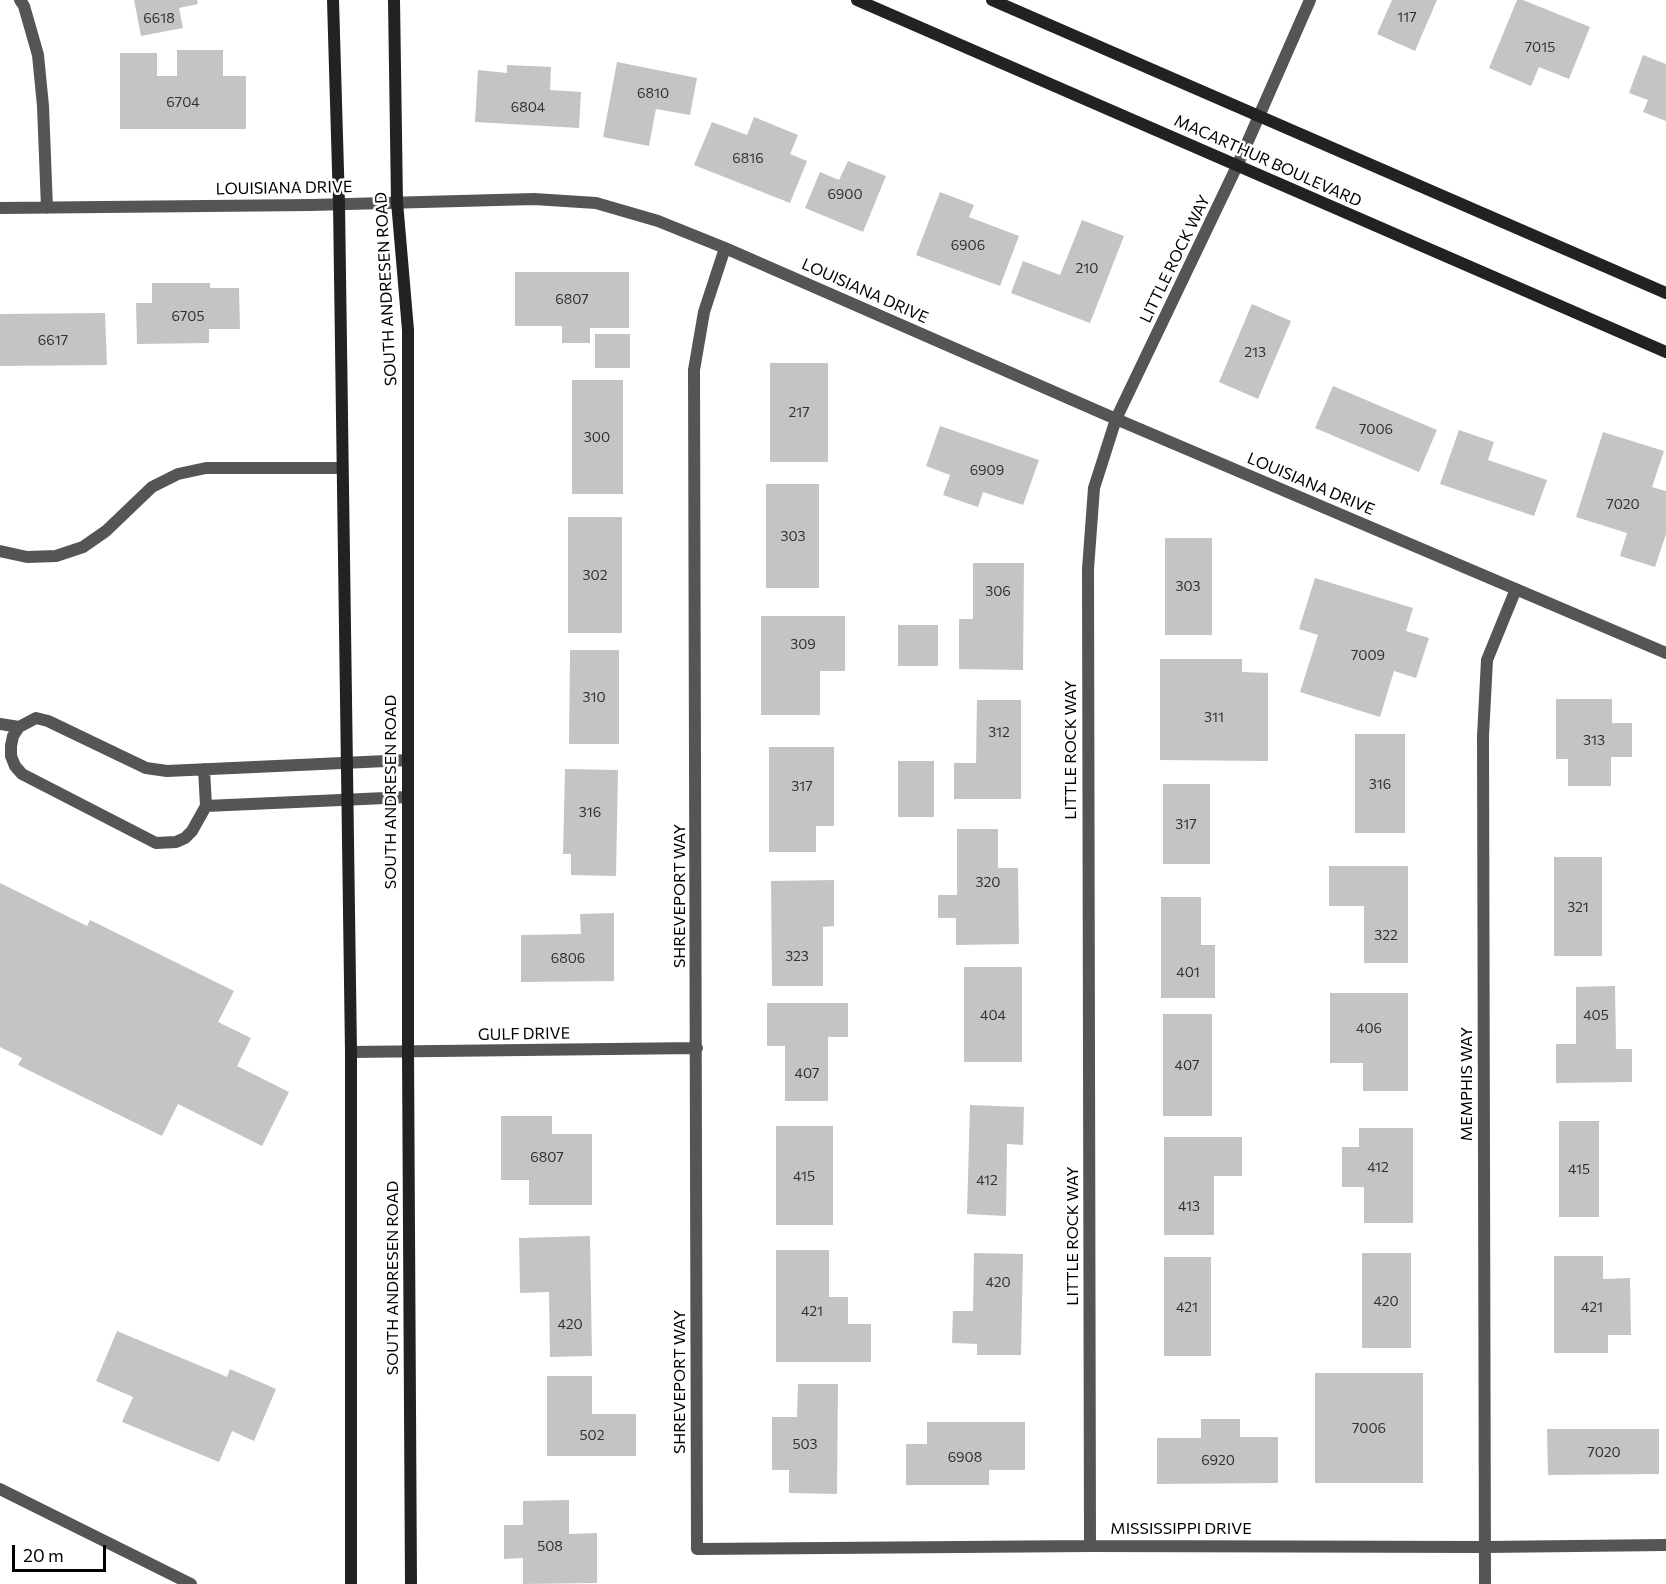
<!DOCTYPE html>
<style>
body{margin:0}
#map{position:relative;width:1666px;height:1584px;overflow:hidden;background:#fff;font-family:Commissioner,sans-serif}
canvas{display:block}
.scale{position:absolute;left:12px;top:1545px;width:94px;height:27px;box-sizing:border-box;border:3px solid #000;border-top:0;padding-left:8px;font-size:18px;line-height:21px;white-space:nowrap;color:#000;-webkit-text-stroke:4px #fff;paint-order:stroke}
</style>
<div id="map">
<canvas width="1666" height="1584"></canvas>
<div class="scale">20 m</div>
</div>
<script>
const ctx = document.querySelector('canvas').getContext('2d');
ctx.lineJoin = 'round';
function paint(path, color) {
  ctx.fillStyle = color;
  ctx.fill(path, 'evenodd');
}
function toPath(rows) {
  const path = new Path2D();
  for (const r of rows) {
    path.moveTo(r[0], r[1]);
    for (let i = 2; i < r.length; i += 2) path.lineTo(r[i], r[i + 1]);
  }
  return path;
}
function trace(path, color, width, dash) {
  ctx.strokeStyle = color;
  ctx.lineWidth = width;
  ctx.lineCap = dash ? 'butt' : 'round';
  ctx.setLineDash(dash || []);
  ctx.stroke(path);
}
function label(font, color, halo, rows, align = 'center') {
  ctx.font = font + ' Commissioner,sans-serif';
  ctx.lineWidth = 5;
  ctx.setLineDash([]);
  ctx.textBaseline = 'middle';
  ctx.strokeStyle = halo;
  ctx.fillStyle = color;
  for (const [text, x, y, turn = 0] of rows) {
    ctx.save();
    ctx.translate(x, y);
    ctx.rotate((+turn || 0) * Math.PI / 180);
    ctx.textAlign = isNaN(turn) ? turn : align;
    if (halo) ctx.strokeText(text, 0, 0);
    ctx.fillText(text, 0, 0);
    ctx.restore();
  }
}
const building = toPath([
 [134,0,197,0,198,4,179,8,183,28,141,36],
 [1392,0,1437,0,1415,51,1377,34],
 [1517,0,1523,0,1590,27,1569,79,1539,67,1531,86,1489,68],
 [177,50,223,50,223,76,246,76,246,129,120,129,120,53,157,53,157,76,177,76],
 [1643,55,1666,64,1666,121,1643,112,1648,100,1629,93],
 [617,62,697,78,690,115,656,109,649,146,603,137],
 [507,65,551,67,550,90,581,92,579,128,475,122,478,70,507,73],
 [754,117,798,135,790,154,807,161,790,203,694,165,712,122,747,135],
 [848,161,886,176,863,232,805,208,820,172,839,180],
 [940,192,974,205,969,217,1019,236,1000,286,916,255],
 [1082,220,1124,236,1090,323,1011,293,1023,261,1060,275],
 [515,272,629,272,629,328,590,328,590,343,562,343,562,326,515,326],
 [152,283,210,283,210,288,239,288,240,329,209,329,209,343,137,344,136,303,152,303],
 [1252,304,1291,321,1258,399,1219,382],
 [105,313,107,365,0,366,0,314],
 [595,334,630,334,630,368,595,368],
 [770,363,828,363,828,462,770,462],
 [572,380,623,380,623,494,572,494],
 [1333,386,1437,430,1419,472,1315,428],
 [940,426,1039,460,1023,505,983,492,978,507,943,495,950,475,926,466],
 [1459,430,1494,442,1488,460,1547,480,1534,516,1440,484],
 [1603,432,1664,451,1652,487,1666,491,1666,534,1655,567,1620,556,1627,533,1576,517],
 [766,484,819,484,819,588,766,588],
 [568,517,622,517,622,633,568,633],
 [1165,538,1212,538,1212,635,1165,635],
 [973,563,1024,563,1023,670,959,669,959,619,973,619],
 [1315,578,1413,608,1406,631,1429,638,1416,678,1394,671,1380,717,1300,692,1318,635,1299,629],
 [761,616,845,616,845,671,820,671,820,715,761,715],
 [898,625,938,625,938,666,898,666],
 [570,650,619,650,619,744,569,744],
 [1160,659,1242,659,1242,672,1268,673,1268,761,1160,760],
 [1556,699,1612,699,1612,723,1632,723,1632,757,1611,757,1611,786,1568,786,1568,759,1556,759],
 [977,700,1021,700,1021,799,954,799,954,763,976,763],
 [1355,734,1405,734,1405,833,1355,833],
 [769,747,834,747,834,826,816,826,816,852,769,852],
 [898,761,934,761,934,817,898,817],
 [565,769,618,770,616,876,571,875,571,854,563,854],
 [1163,784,1210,784,1210,864,1163,864],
 [957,829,998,829,998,868,1018,868,1019,944,956,945,956,918,938,918,938,895,957,895],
 [1554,857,1602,857,1602,956,1554,956],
 [1329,866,1408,866,1408,963,1364,963,1364,906,1329,906],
 [834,880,834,926,823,927,823,986,772,986,771,881],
 [0,883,87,926,90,920,234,991,218,1022,251,1038,237,1066,289,1092,262,1146,178,1104,162,1136,18,1065,22,1058,0,1047],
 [1161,897,1201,897,1201,945,1215,945,1215,998,1161,998],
 [614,913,614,981,521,982,521,935,581,934,580,914],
 [964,967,1022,967,1022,1062,964,1062],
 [1615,986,1616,1049,1632,1049,1632,1082,1556,1083,1556,1044,1576,1044,1576,987],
 [1330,993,1408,993,1408,1091,1363,1091,1363,1063,1330,1063],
 [767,1003,848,1003,848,1037,828,1037,828,1101,785,1101,785,1046,767,1046],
 [1163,1014,1212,1014,1212,1116,1163,1116],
 [970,1105,1024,1107,1023,1145,1007,1144,1006,1216,967,1214],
 [501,1116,552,1116,552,1134,592,1134,592,1205,529,1205,529,1180,501,1180],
 [1559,1121,1599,1121,1599,1217,1559,1217],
 [776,1126,833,1126,833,1225,776,1225],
 [1359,1128,1413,1128,1413,1223,1364,1223,1364,1187,1342,1187,1342,1147,1359,1147],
 [1164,1137,1242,1137,1242,1176,1214,1176,1214,1235,1164,1235],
 [590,1236,592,1356,550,1357,549,1292,520,1293,519,1238],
 [776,1250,829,1250,829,1297,848,1297,848,1324,871,1324,871,1362,776,1362],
 [974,1253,1023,1254,1021,1355,977,1355,977,1344,952,1343,953,1311,973,1311],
 [1362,1253,1411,1253,1411,1348,1362,1348],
 [1554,1256,1603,1256,1603,1279,1630,1278,1631,1335,1608,1335,1608,1353,1554,1353],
 [1164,1257,1211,1257,1211,1356,1164,1356],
 [117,1331,227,1377,230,1369,276,1389,254,1441,232,1431,219,1462,122,1422,133,1397,96,1381],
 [1315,1373,1423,1373,1423,1483,1315,1483],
 [547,1376,592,1376,592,1414,636,1414,636,1456,547,1456],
 [798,1384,838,1384,837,1494,789,1493,789,1470,772,1470,772,1417,797,1417],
 [1201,1419,1240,1419,1240,1437,1278,1437,1278,1483,1157,1484,1157,1438,1201,1438],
 [927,1422,1025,1422,1025,1470,989,1470,989,1485,906,1485,906,1444,927,1444],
 [1547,1429,1659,1429,1659,1474,1548,1475],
 [569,1500,569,1534,597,1533,597,1583,523,1584,523,1558,504,1559,504,1525,523,1525,523,1501]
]);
const lane = toPath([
 [0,551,27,557,56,556,83,547,106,531,152,487,178,474,206,468,342,468],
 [0,724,19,727],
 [408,760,167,771,146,768,48,721,36,718,19,727,13,736,11,746,11,756,15,766,22,774,156,843,176,842,185,838,192,831,206,806,408,797],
 [204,769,206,806]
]);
const street = toPath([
 [20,0,24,6,38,55,43,106,47,208],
 [0,208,311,205,534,199,596,203,658,221,725,248,1116,419,1666,653],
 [725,248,704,312,694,370,697,1549,1090,1546,1485,1547,1666,1545],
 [351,1052,697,1048],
 [0,1489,191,1584],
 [1090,1546,1088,569,1094,488,1116,419,1237,166,1310,0],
 [1485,1584,1483,736,1487,660,1516,589]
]);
const secondary = toPath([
 [333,0,339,204,351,1052,351,1584],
 [394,0,397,202,408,330,408,1052,411,1584],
 [857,0,1666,352],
 [992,0,1666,293]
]);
const numberNames = [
 ["117",1407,17],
 ["6618",159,18],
 ["7015",1540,47],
 ["6810",653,93],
 ["6704",183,102],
 ["6804",528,107],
 ["6816",748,158],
 ["6900",845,194],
 ["6906",968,245],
 ["210",1087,268],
 ["6807",572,299],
 ["6705",188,316],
 ["6617",53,340],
 ["213",1255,352],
 ["217",799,412],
 ["7006",1376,429],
 ["300",597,437],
 ["6909",987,470],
 ["7020",1623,504],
 ["303",793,536],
 ["302",595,575],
 ["303",1188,586],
 ["306",998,591],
 ["309",803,644],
 ["7009",1368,655],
 ["310",594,697],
 ["311",1214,717],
 ["312",999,732],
 ["313",1594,740],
 ["316",1380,784],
 ["317",802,786],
 ["316",590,812],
 ["317",1186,824],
 ["320",988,882],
 ["321",1578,907],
 ["322",1386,935],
 ["323",797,956],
 ["6806",568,958],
 ["401",1188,972],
 ["404",993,1015],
 ["405",1596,1015],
 ["406",1369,1028],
 ["407",1187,1065],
 ["407",807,1073],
 ["6807",547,1157],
 ["412",1378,1167],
 ["415",1579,1169],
 ["415",804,1176],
 ["412",987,1180],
 ["413",1189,1206],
 ["420",998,1282],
 ["420",1386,1301],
 ["421",1187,1307],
 ["421",1592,1307],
 ["421",812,1311],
 ["420",570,1324],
 ["7006",1369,1428],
 ["502",592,1435],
 ["503",805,1444],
 ["7020",1604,1452],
 ["6908",965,1457],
 ["6920",1218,1460],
 ["508",550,1546]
];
const streetNames = [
 ["MACARTHUR BOULEVARD",1268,161,24],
 ["LOUISIANA DRIVE",284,188,-1],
 ["LITTLE ROCK WAY",1175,259,-64],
 ["SOUTH ANDRESEN ROAD",386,289,-93],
 ["LOUISIANA DRIVE",865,291,24],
 ["LOUISIANA DRIVE",1311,484,23],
 ["LITTLE ROCK WAY",1071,750,-90],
 ["SOUTH ANDRESEN ROAD",391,792,-90],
 ["SHREVEPORT WAY",680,896,-90],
 ["GULF DRIVE",524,1034,-1],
 ["MEMPHIS WAY",1467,1084,-90],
 ["LITTLE ROCK WAY",1073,1236,-90],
 ["SOUTH ANDRESEN ROAD",393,1278,-90],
 ["SHREVEPORT WAY",680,1382,-90],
 ["MISSISSIPPI DRIVE",1181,1529]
];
paint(building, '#c4c4c4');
trace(lane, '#555', 12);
trace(street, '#555', 12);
trace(secondary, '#222', 12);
label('14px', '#313131', null, numberNames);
label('16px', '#000', '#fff', streetNames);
</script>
